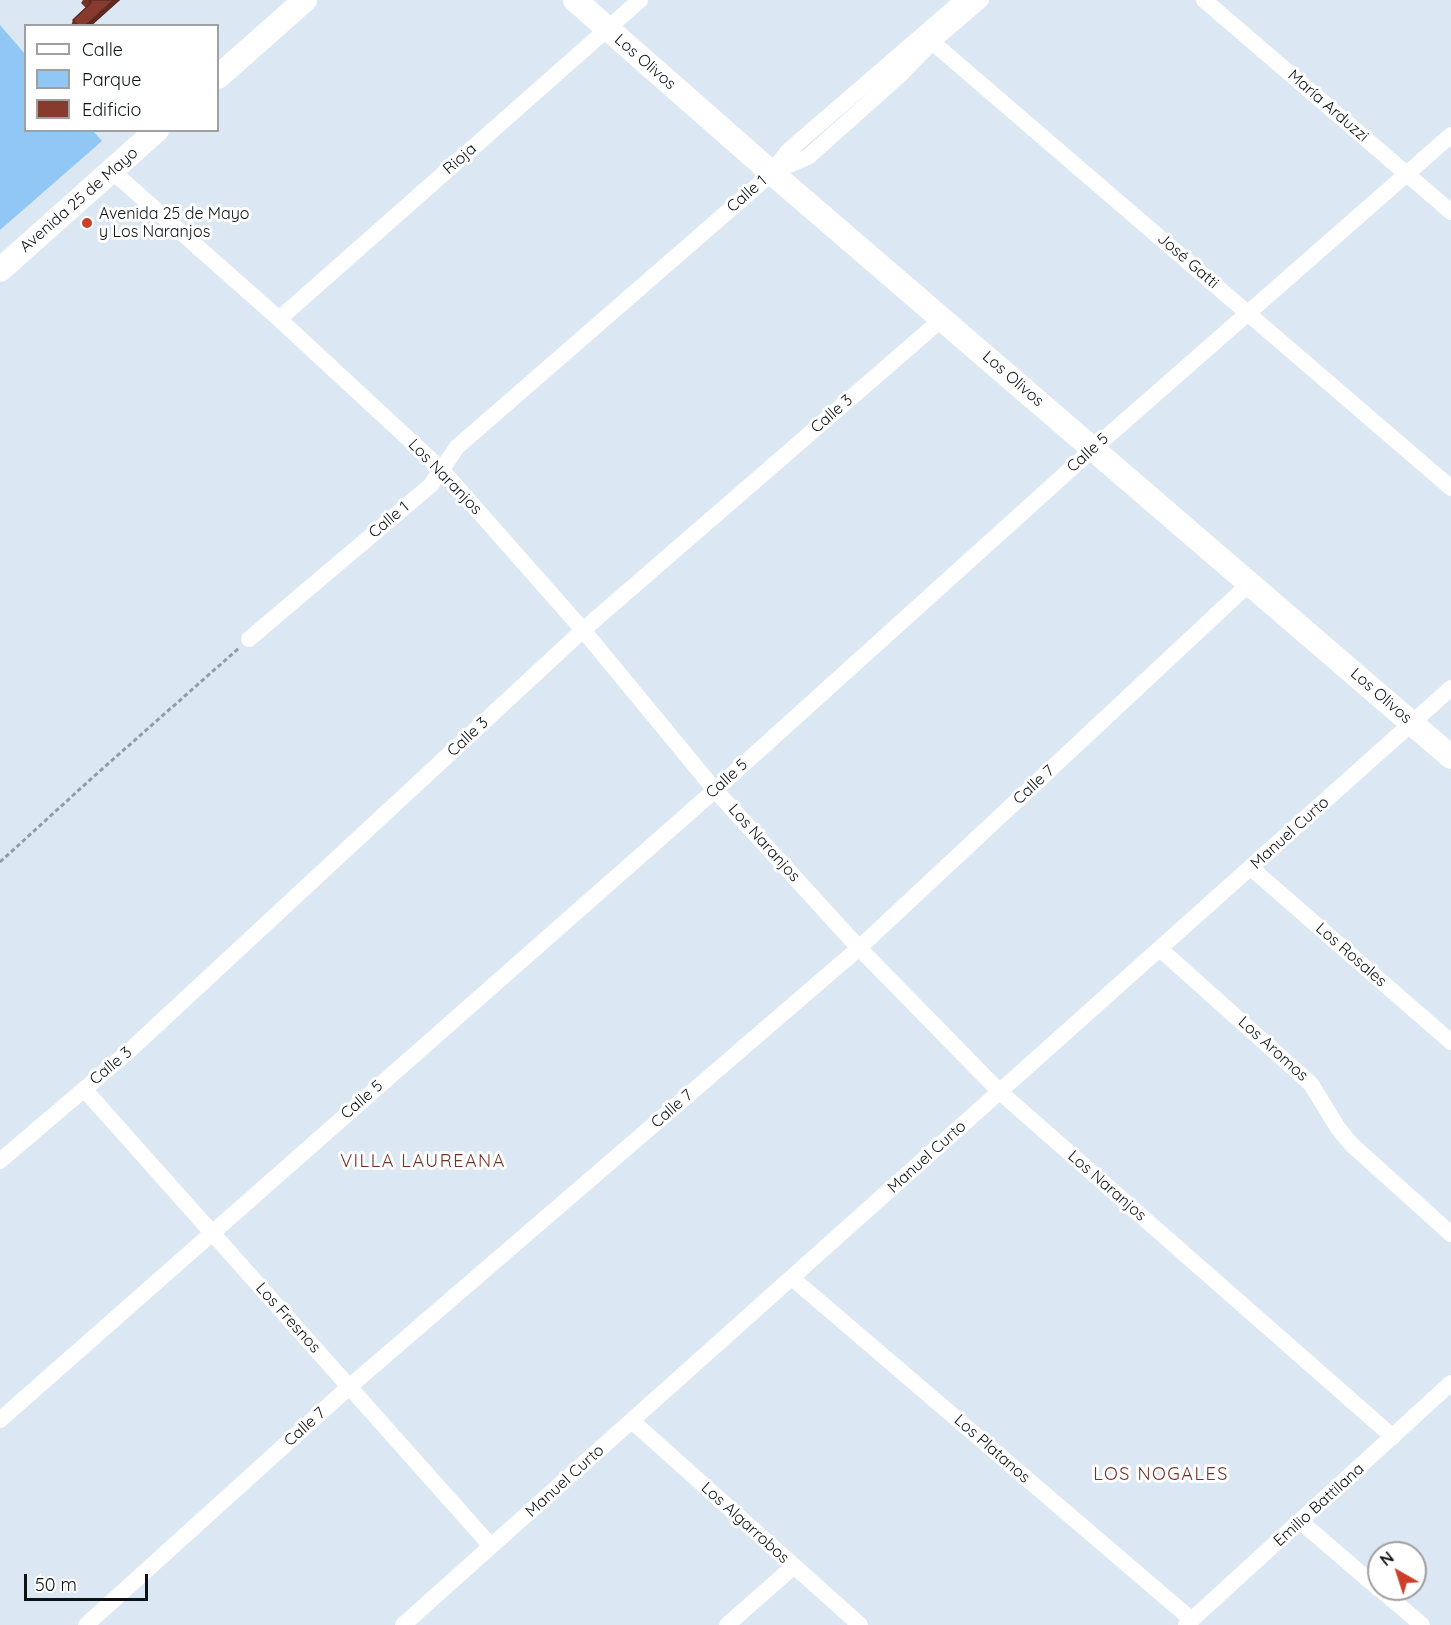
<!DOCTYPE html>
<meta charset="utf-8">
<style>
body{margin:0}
#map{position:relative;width:1451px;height:1625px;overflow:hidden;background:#dbe7f2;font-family:Quicksand,sans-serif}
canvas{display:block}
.legend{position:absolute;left:24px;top:24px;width:195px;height:108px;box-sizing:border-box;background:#fff;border:2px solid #9ea0a1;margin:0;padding:8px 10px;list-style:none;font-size:18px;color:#0d1215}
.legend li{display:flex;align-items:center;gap:12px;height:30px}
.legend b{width:30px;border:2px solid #9ea0a1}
.north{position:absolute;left:1367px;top:1541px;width:60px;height:60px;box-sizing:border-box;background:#fff;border:2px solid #9ea0a1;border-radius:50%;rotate:321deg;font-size:16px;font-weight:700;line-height:24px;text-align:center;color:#0d1215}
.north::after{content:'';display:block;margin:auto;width:21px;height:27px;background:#cc402a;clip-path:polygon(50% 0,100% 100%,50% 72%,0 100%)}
.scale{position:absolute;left:24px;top:1574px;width:124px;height:27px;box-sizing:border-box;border:3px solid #0d1215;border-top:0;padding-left:8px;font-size:18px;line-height:21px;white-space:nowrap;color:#0d1215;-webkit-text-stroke:4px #fff;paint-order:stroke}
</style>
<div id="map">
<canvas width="1451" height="1625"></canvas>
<ul class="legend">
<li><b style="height:8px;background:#fff"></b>Calle</li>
<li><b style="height:16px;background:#91c7f4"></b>Parque</li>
<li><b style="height:16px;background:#873a2d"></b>Edificio</li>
</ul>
<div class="north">N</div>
<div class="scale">50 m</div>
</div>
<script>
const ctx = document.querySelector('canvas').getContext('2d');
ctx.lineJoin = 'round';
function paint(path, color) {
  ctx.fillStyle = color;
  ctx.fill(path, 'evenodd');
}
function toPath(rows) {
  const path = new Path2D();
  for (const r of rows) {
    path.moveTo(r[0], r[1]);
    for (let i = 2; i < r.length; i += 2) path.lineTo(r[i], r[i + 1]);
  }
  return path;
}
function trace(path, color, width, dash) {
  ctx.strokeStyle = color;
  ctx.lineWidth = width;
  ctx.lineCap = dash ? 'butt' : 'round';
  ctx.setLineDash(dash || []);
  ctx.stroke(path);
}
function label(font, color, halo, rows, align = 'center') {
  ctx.font = font + ' Quicksand,sans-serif';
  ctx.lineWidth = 6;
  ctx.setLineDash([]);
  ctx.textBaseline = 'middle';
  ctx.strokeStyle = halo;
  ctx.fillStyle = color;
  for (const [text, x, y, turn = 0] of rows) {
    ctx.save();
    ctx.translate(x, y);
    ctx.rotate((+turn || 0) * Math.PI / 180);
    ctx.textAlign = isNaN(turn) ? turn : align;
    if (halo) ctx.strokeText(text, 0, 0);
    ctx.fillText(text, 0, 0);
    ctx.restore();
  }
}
const green = toPath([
 [0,25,25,54,26,130,93,131,102,141,0,230]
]);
const path = toPath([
 [0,862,92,778,239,648]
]);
const street = toPath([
 [1204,0,1451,212],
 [924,35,1451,488],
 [112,171,279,319,441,469,583,630,715,790,859,948,1000,1092,1393,1437],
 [775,171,808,157,901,74,932,42,981,0],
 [279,319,640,0],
 [249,639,431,485,457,447,772,173,788,151,963,0],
 [1251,868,1451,1042],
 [1160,949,1311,1084,1338,1128,1351,1144,1451,1234],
 [84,1089,491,1546],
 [0,1161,129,1051,583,630,942,319],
 [792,1278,1192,1620],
 [0,1420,715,790,1094,448,1451,135],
 [632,1421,860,1625],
 [1301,1522,1379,1589],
 [1380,1589,1422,1625],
 [86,1625,349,1387,859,948,1250,583],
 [403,1625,1451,688],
 [727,1625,793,1567],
 [1186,1625,1451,1383]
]);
const secondary = toPath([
 [575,0,772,173,1451,757],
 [218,77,305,0],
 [0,270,157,130]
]);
const wall = toPath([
 [83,0,120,0,91,26,71,26,73,20,86,8,81,3]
]);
const shadedWall = toPath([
 [114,0,120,0,91,26,85,26]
]);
const building = toPath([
 [89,0,114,0,85,26,78,26,73,20,91,3,89,0]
]);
const markers = [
 [87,223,6,"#cc402a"]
];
const streetNames = [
 ["Los Olivos",645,62,41],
 ["María Arduzzi",1328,106,41],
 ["Rioja",460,159,-41],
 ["Calle 1",747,194,-41],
 ["Avenida 25 de Mayo",79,200,-41],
 ["José Gatti",1188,261,41],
 ["Los Olivos",1013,379,41],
 ["Calle 3",832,414,-41],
 ["Calle 5",1088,453,-42],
 ["Los Naranjos",445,477,46],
 ["Calle 1",389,520,-40],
 ["Los Olivos",1381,696,41],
 ["Calle 3",468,737,-43],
 ["Calle 5",727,779,-42],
 ["Calle 7",1034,785,-43],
 ["Manuel Curto",1290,833,-42],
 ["Los Naranjos",764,843,48],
 ["Los Rosales",1351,955,41],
 ["Los Aromos",1273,1049,42],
 ["Calle 3",111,1066,-40],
 ["Calle 5",362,1100,-41],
 ["Calle 7",672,1109,-41],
 ["Manuel Curto",927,1157,-42],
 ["Los Naranjos",1107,1186,41],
 ["Los Fresnos",288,1318,48],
 ["Calle 7",305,1427,-42],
 ["Los Platanos",992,1449,41],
 ["Manuel Curto",565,1481,-42],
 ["Emilio Battilana",1319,1505,-42],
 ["Los Algarrobos",745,1523,42]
];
const poiNames = [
 ["Avenida 25 de Mayo",99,214],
 ["y Los Naranjos",99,232]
];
const neighbourhoodNames = [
 ["VILLA LAUREANA",423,1162],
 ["LOS NOGALES",1161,1475]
];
paint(green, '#91c7f4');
trace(path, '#929ca4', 3, [4.5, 3]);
trace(street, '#fff', 16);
trace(secondary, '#fff', 24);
paint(wall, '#743227');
paint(shadedWall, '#5e2920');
paint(building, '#873a2d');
trace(building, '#5e2920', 1.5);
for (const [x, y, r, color] of markers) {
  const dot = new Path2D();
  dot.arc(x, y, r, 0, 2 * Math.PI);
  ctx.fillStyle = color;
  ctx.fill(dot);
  trace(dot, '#fff', 2);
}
label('16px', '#0d1215', '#fff', streetNames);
label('16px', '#0d1215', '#fff', poiNames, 'left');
ctx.letterSpacing = '1.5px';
label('18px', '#753024', '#fff', neighbourhoodNames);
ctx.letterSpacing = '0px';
</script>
